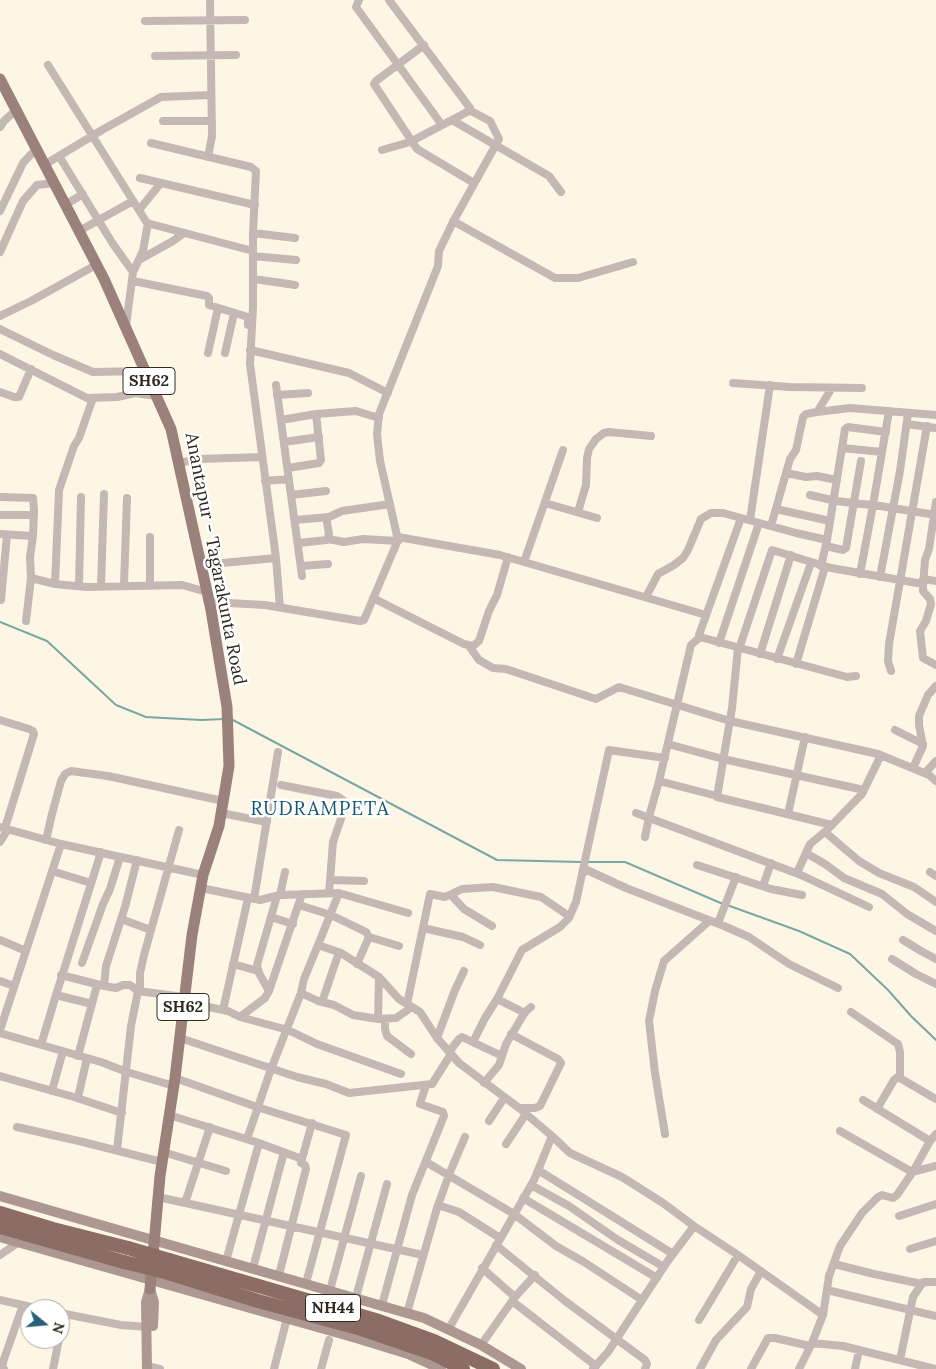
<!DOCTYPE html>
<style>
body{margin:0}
#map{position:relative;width:936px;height:1369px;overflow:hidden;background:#fef6e5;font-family:Lora,serif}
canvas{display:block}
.north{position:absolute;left:20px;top:1299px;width:50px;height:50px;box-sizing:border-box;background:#fff;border:1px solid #abaaa5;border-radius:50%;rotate:107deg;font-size:14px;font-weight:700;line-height:20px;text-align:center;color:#2e2a1f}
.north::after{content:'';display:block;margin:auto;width:18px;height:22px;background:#28617b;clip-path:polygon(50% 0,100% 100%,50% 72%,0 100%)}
</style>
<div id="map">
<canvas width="936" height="1369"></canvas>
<div class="north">N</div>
</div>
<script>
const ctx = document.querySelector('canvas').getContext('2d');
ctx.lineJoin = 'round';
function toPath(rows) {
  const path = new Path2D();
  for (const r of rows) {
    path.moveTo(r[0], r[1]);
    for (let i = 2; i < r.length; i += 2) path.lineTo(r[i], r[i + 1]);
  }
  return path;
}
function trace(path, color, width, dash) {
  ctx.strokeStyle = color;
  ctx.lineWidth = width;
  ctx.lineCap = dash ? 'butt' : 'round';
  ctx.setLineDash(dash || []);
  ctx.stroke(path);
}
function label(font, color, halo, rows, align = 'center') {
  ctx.font = font + ' Lora,serif';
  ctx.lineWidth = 5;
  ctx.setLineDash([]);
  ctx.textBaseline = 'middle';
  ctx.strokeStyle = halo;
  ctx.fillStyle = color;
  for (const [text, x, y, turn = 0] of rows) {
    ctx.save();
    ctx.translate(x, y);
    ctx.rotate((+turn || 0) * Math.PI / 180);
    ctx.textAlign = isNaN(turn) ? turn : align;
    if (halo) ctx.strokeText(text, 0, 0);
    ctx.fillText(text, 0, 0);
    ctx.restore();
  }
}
const stream = toPath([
 [0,622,47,641,116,705,146,717,201,720,224,719],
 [231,719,497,860,581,862],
 [586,862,625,862,723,904],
 [727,905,799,931,850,954,888,990,911,1016,936,1040]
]);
const street = toPath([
 [359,0,356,7,442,125],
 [145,21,245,20],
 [424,45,376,81,374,84,417,149,474,183],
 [155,56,236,55],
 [48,65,147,223,253,251],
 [452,120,549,176,561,192],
 [163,121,212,121],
 [0,127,4,121,16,110],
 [151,143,251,167,256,171,253,233,253,307,250,364,276,558,280,607],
 [382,150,410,142,467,112,470,108,389,0],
 [59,156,113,244,133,272],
 [208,157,212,136,210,0],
 [44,165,102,130,161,97,211,95],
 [140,178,255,205],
 [65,205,83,194],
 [139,210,161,183],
 [0,211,23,163,36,149],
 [453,221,555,278,578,278,633,262],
 [79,231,133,201],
 [253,233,295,238],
 [0,252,23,201,37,185,54,183],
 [253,256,296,260],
 [139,260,173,241,184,233],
 [254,279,295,285],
 [133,281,207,296,209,298,209,305,248,317,248,325],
 [0,316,31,301,96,265],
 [126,326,133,272,143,251,148,223],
 [0,329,53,355,93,372,145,371],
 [250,350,349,373,388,393],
 [208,353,218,308],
 [225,353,234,313],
 [0,354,87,398,117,397,135,393,156,396],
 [733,383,790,387,862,388],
 [276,385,302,576],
 [0,392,14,397,19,397,31,369],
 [277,395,308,393],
 [817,412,850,408,936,415],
 [281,420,316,414,356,411,379,418],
 [907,424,936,428],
 [284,442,319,437],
 [842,448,882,452],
 [179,463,199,459,262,457],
 [288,468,319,463,321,460,316,414],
 [786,473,806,477,817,476,837,480],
 [265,481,289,479],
 [291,495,326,491],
 [810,495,836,501,880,506,936,515],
 [0,497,33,498,34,511,33,536],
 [936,502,929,549,925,560,923,586,923,591,930,599,931,604,926,621,920,631,923,658,936,665],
 [545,503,597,518],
 [776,509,830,521],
 [578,512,586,485,587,458,589,449,596,439,604,433,609,432,651,436],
 [0,515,34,515],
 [741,518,699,635,700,637,847,677,856,676],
 [295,520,329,517,342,511,390,504],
 [750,520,770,385],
 [771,526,790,459,796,450,803,417,806,414,817,412,832,388],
 [0,534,33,536,30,557,31,578,55,584,86,587,182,585,207,592],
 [398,537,500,555,706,615],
 [328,539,344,542,363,539,398,541],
 [298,543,327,540,329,534,326,517],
 [826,546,843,550,846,548,861,461],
 [524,562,563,450],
 [201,565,276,558],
 [301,566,328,564],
 [821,566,827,540,845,429,848,427,886,432],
 [860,574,873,505,889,411],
 [880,577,900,471,908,413],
 [923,579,936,581],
 [55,584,59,490,74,446,79,438,93,398],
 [124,585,127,498],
 [150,585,150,537],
 [79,586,81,497],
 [101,586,104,494],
 [646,597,658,574,674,565,683,558,688,550,701,519,711,513,723,513,796,533,827,540],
 [373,598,464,644,473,646,479,641,489,611,497,595,508,557],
 [1,600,7,535],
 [210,602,265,605,360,621,364,620,398,540,380,461,377,434,379,414,438,266,439,251,454,220,499,139,490,121,469,110],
 [26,621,31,578],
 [719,643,759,523],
 [469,646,479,660,493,668,506,669,596,699,619,687,730,721,878,754,929,775,936,781],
 [738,648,732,708,717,797,832,825],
 [739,649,772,550,831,568,923,584],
 [760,654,791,555],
 [777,659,811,563],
 [796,664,825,567],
 [891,671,888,661,889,644,927,426],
 [0,720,29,729,33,731,34,734,5,828],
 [895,730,923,744],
 [668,744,723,759,864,790],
 [913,768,923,746,919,725,919,716,928,695,936,686],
 [925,773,936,761],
 [659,781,717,796],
 [281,785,337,796,343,800,344,810,333,842,329,893],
 [221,813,267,822],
 [636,813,801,875,869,907],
 [788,814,805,737],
 [0,827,61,844,203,875],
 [825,832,859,861,879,873,914,887,936,902],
 [645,837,649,817,659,781,691,645,700,637],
 [46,840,52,814,61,781,65,774,71,771,108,776,223,801],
 [0,842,8,829],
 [806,853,825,864,844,878,882,894,907,914,936,931],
 [697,865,771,889,802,895],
 [52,871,91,883],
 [930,872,936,876],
 [797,873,810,844,827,830,862,794,881,755],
 [582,874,609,750,665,758],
 [330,880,364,881],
 [763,886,771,863],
 [201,888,260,900,280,895,339,893,408,913],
 [280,895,285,872],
 [451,895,464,909,492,926],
 [254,899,278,752],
 [299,905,331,915,366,932,369,937],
 [271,917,293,924],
 [121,919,151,930],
 [718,923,736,877],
 [423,928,463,937,480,945],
 [0,940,26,951],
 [903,940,921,951,936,959],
 [318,945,339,893],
 [892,959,916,974,936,984],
 [82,963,103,904,110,889,120,857],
 [233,964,258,971],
 [357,964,369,937,399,946],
 [61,975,104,986,116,988,123,985,130,985,138,991,184,997],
 [0,981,14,986],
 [104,986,106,966,125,907,137,860],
 [140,991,140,973,144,955,179,830],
 [269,991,259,973,257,965,277,896],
 [56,995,101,852],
 [497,999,522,950,560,927,569,918,576,902,582,874,587,870,626,888,724,926,749,937,789,964,838,988],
 [184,1002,228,1011,240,1017,265,998,269,991,302,894],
 [322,1002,339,952],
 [407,1004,430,894,445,897,462,889,493,887,541,897,569,916],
 [412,1007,396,1018,378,1019,353,1015,334,1005,318,1001,301,993,304,979,318,945,341,953,379,977,399,999,420,1012,437,1038,459,1063,519,1108,552,1136,534,1180,448,1330],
 [223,1010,248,898],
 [851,1012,898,1044,900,1052,900,1078],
 [240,1017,288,1030,317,1044,401,1074],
 [378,1019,379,977],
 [385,1019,385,1029,387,1036,411,1054],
 [0,1030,61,844],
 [0,1033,101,1062,127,1072,174,1086],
 [511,1034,558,1059,561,1063,540,1106,535,1108,519,1108],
 [180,1038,297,1077,326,1084,349,1093,432,1084,451,1054],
 [437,1038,455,990,464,971],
 [473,1042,485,1018,497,999,525,1013],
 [41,1045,56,995,92,1004],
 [449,1052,459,1039,462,1037,502,1056],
 [78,1056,97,985],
 [0,1076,74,1097,122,1113],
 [175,1078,257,1107,346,1135,306,1283],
 [484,1083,499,1065,506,1044,525,1012,531,1007],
 [52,1091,63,1051],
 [79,1093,87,1058],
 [863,1100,930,1141],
 [877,1109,894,1080,898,1077,936,1099],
 [169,1115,259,1143,302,1159,312,1123],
 [489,1121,504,1098],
 [17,1127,83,1142,162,1162],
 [840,1131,912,1172,936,1166],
 [665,1134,655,1073,649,1021,655,991,664,961,708,922],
 [552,1136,570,1153,622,1177,663,1203,694,1226,667,1262,608,1352,593,1369],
 [247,1139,271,1069,301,993],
 [506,1144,526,1114],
 [117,1150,131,1026,138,991],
 [163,1152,226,1171],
 [426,1162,514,1214,556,1246,584,1262,642,1300],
 [538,1170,673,1254],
 [531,1185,569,1206,618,1240,664,1267],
 [158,1197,423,1255],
 [523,1198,657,1278],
 [185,1203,210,1127],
 [438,1205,459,1212,500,1238],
 [899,1216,936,1204],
 [694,1226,738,1255,823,1315],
 [496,1245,565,1301,645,1360,647,1364,645,1369],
 [910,1249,936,1241],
 [0,1255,19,1242],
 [226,1261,259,1143],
 [834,1264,874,1274,922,1284],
 [253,1268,284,1152],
 [279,1275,306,1169,305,1165,301,1163,300,1158],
 [330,1290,361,1176],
 [827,1290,936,1316],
 [356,1297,387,1184],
 [515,1297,535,1275],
 [0,1300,40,1309],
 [512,1301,596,1366],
 [382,1305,412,1195,444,1116,443,1112,420,1104,426,1085],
 [60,1313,121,1325,148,1327],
 [407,1313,437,1208,450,1172,465,1137],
 [699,1320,738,1255],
 [812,1343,843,1346,935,1369],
 [481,1345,515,1297,482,1268],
 [900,1360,913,1297,923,1282,936,1282],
 [153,1367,160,1369],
 [4,1369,2,1367,4,1359,23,1305],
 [53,1369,59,1339],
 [274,1369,287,1318],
 [321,1369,329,1340],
 [700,1369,716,1340,747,1307,751,1289,761,1271],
 [751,1369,768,1338,775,1338,810,1346],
 [799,1369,812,1343,823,1315,829,1276,840,1246,862,1213,878,1197,882,1195,893,1198,897,1195,914,1170,930,1141,936,1134],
 [855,1369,859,1350]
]);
const secondary = toPath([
 [0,1196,424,1318,481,1345,521,1369],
 [0,1237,356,1338,408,1354,441,1369],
 [150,1289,154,1302,153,1326],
 [147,1369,146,1302,150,1289]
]);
const primary = toPath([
 [0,79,104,279,171,429,211,610,227,707,229,766,219,826,203,875,192,935,175,1078,160,1176,150,1289]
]);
const highway = toPath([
 [0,1213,53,1229,128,1248],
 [0,1227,124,1262],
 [169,1260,379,1321,434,1341,493,1369],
 [165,1272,258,1301,358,1328,434,1354,463,1369]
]);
const highwayBridge = toPath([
 [128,1248,169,1260],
 [124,1262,165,1272]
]);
const shields = [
 [149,381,52],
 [183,1007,52],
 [333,1308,55]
];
const shieldNames = [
 ["SH62",149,381],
 ["SH62",183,1007],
 ["NH44",333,1308]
];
const streetNames = [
 ["Anantapur - Tagarakunta Road",215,559,79]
];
const neighbourhoodNames = [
 ["RUDRAMPETA",320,810]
];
trace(stream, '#78a7a6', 2);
trace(street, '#c5b7b3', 8);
trace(secondary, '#ad9792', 10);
trace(primary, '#9b817b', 11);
trace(highway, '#8b6d66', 14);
trace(highwayBridge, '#8b6d66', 14);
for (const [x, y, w] of shields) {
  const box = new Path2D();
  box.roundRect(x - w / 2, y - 13.5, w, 27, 4);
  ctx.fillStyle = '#fff';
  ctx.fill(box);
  trace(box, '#2e2a1f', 1);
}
label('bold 16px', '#2e2a1f', null, shieldNames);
label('18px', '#2e2a1f', '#fff', streetNames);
ctx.letterSpacing = '1px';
label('19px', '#125875', '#fff', neighbourhoodNames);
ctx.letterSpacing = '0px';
</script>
